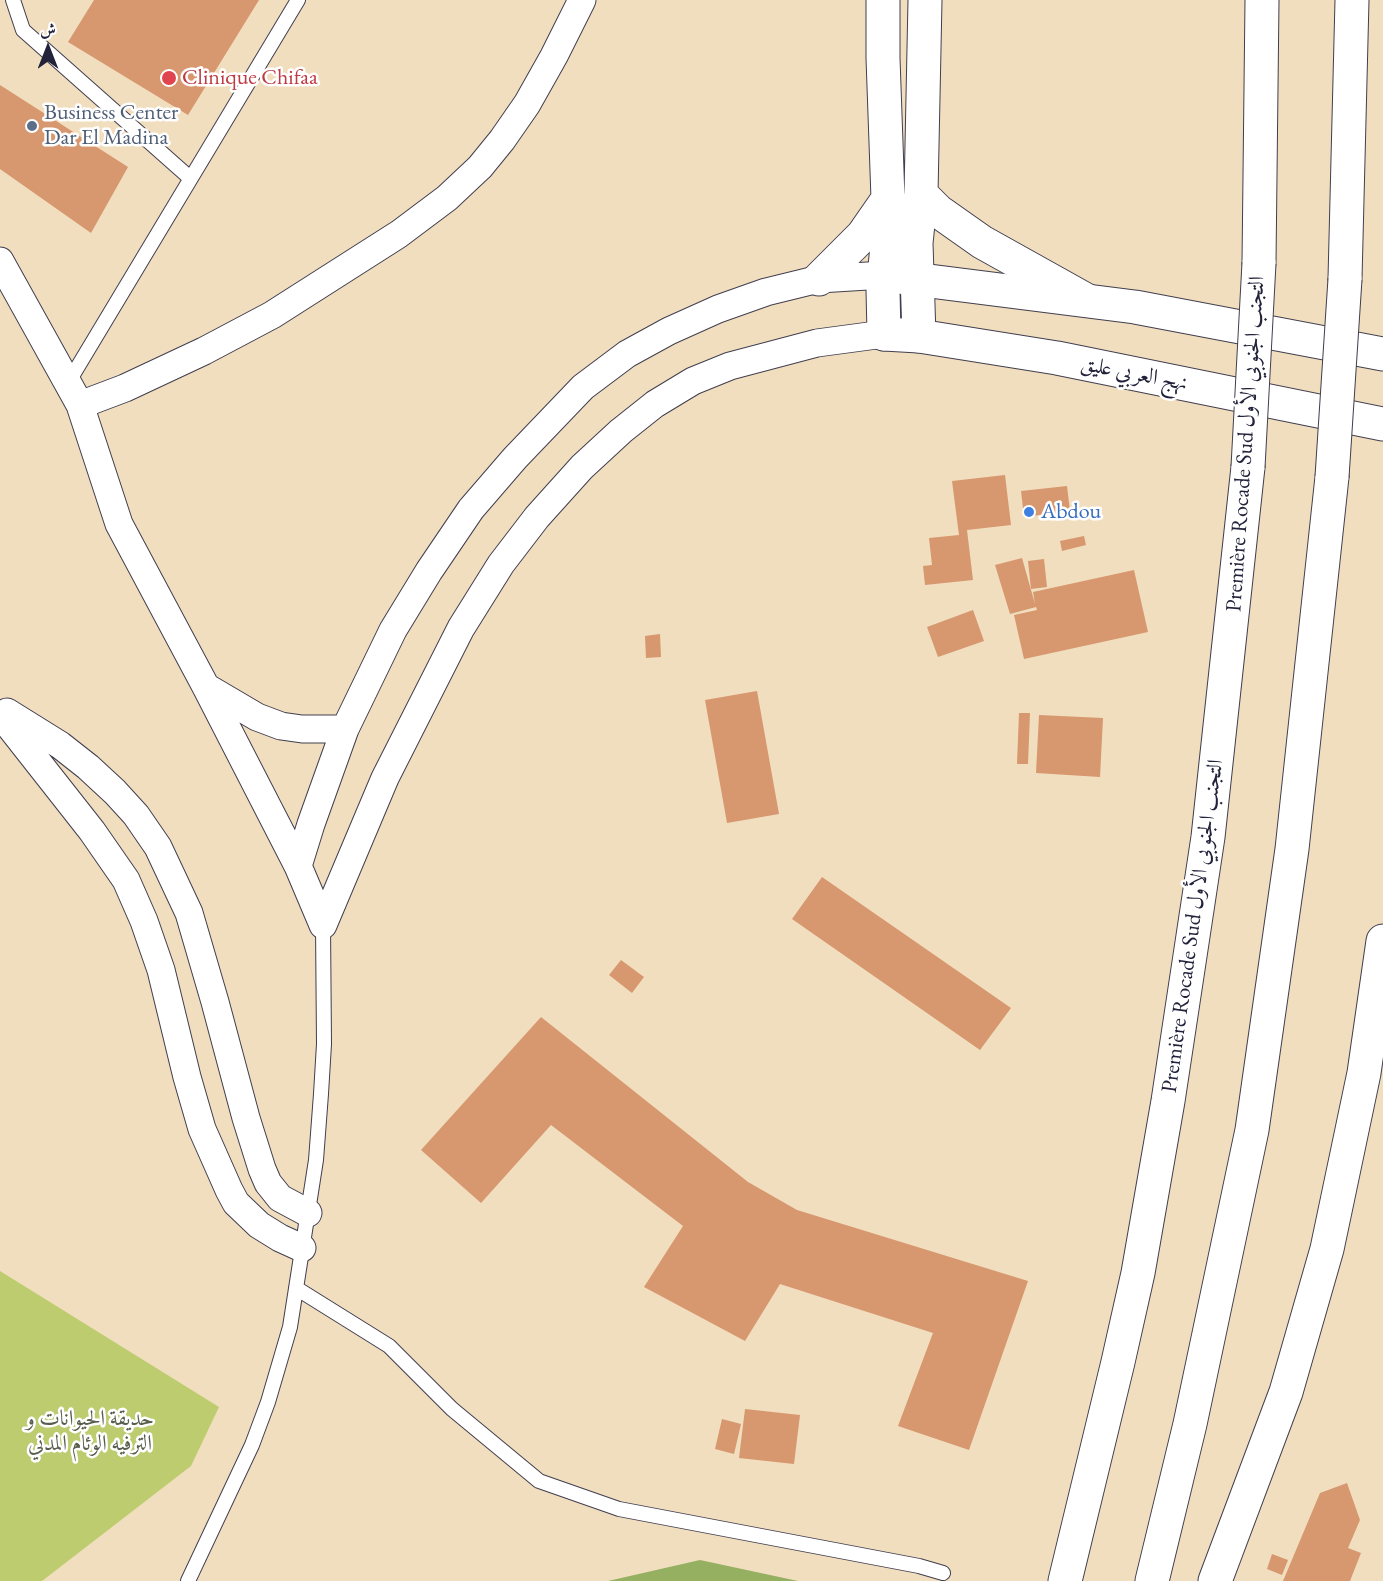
<!DOCTYPE html>
<meta charset="utf-8">
<style>
body{margin:0}
#map{position:relative;width:1383px;height:1581px;overflow:hidden;background:#f1debe;font-family:"EB Garamond",Amiri,serif}
canvas{display:block}
.north{position:absolute;left:18px;top:18px;width:60px;height:60px;-webkit-text-stroke:4px #fff;paint-order:stroke;rotate:0deg;font-size:16px;font-weight:700;line-height:24px;text-align:center;color:#22223b}
.north::after{content:'';display:block;margin:auto;width:21px;height:27px;background:#22223b;clip-path:polygon(50% 0,100% 100%,50% 72%,0 100%)}
</style>
<div id="map">
<canvas width="1383" height="1581"></canvas>
<div class="north">ش</div>
</div>
<script>
const ctx = document.querySelector('canvas').getContext('2d');
ctx.lineJoin = 'round';
function paint(path, color) {
  ctx.fillStyle = color;
  ctx.fill(path, 'evenodd');
}
function toPath(rows) {
  const path = new Path2D();
  for (const r of rows) {
    path.moveTo(r[0], r[1]);
    for (let i = 2; i < r.length; i += 2) path.lineTo(r[i], r[i + 1]);
  }
  return path;
}
function trace(path, color, width, dash) {
  ctx.strokeStyle = color;
  ctx.lineWidth = width;
  ctx.lineCap = dash ? 'butt' : 'round';
  ctx.setLineDash(dash || []);
  ctx.stroke(path);
}
function label(font, color, halo, rows, align = 'center') {
  ctx.font = font + ' "EB Garamond",Amiri,serif';
  ctx.lineWidth = 5;
  ctx.setLineDash([]);
  ctx.textBaseline = 'middle';
  ctx.strokeStyle = halo;
  ctx.fillStyle = color;
  for (const [text, x, y, turn = 0] of rows) {
    ctx.save();
    ctx.translate(x, y);
    ctx.rotate((+turn || 0) * Math.PI / 180);
    ctx.textAlign = isNaN(turn) ? turn : align;
    if (halo) ctx.strokeText(text, 0, 0);
    ctx.fillText(text, 0, 0);
    ctx.restore();
  }
}
const green = toPath([
 [0,1271,219,1407,191,1466,42,1581,0,1581]
]);
const forest = toPath([
 [700,1560,798,1581,608,1581]
]);
const building = toPath([
 [94,0,259,0,188,115,68,42],
 [0,85,128,167,91,233,0,169],
 [1005,475,1011,525,967,530,973,580,925,585,923,566,932,565,929,538,959,535,952,481],
 [1067,486,1070,511,1024,517,1021,491],
 [1084,536,1086,545,1062,551,1060,541],
 [1022,558,1035,604,1033,592,1134,570,1148,632,1024,659,1014,615,1037,610,1036,607,1010,614,995,565],
 [1044,559,1047,587,1031,589,1028,561],
 [973,610,984,641,938,657,927,627],
 [660,634,661,657,646,658,645,636],
 [757,691,779,814,727,823,705,700],
 [1019,713,1030,713,1028,764,1017,764],
 [1039,715,1103,718,1100,777,1036,773],
 [822,877,1011,1008,980,1050,792,919],
 [621,960,644,977,632,993,609,975],
 [541,1017,748,1182,797,1210,1028,1281,969,1450,898,1426,933,1333,780,1284,745,1341,644,1287,683,1226,551,1125,481,1203,421,1150],
 [745,1409,800,1415,794,1464,739,1458],
 [722,1419,741,1424,734,1454,715,1449],
 [1347,1483,1360,1520,1348,1548,1361,1553,1350,1581,1283,1581,1320,1493],
 [1272,1554,1288,1560,1282,1575,1267,1569]
]);
const service = toPath([
 [13,0,23,30,190,178],
 [68,383,298,0],
 [296,1288,389,1346,452,1409,539,1481,619,1509,919,1566,943,1573],
 [188,1581,252,1445,268,1402,290,1327,316,1160,321,1094,324,1044,323,925]
]);
const minor = toPath([
 [0,261,80,405,119,524,206,687,298,866],
 [884,275,819,279,766,292,718,309,669,331,627,354,583,387,515,458,471,509,429,571,393,630,345,729,311,824,298,866,323,925,385,778,461,628,501,564,537,517,582,467,621,431,655,404,693,381,730,366,817,343,884,334],
 [80,405,125,388,204,351,272,315,399,234,447,198,480,167,502,140,527,104,554,56,582,0],
 [206,687,257,717,281,726,302,729,345,729],
 [7,712,60,745,88,767,115,792,136,815,158,847,189,913,215,1002,246,1118,262,1169,268,1183,280,1198,308,1213],
 [0,714,92,831,126,880,144,921,161,970,187,1077,202,1129,229,1190,236,1203,259,1225,280,1238,302,1248]
]);
const primary = toPath([
 [890,276,1135,307,1383,354],
 [884,334,919,336,1057,358,1383,424]
]);
const motorway = toPath([
 [883,0,883,58,888,199,888,234,883,290,884,334],
 [925,0,921,194,938,211,982,242,1086,300],
 [1259,263,1262,0],
 [819,279,863,235,888,199],
 [1345,279,1352,0],
 [919,336,916,243,921,194],
 [1065,1581,1118,1362,1138,1273,1168,1101,1208,837,1248,467],
 [1152,1581,1190,1424,1252,1130,1292,849,1332,477],
 [1215,1581,1286,1392,1327,1249,1364,1073,1383,941]
]);
const motorwayBridge = toPath([
 [1248,467,1259,263],
 [1332,477,1345,279]
]);
const markers = [
 [169,78,8,"#e0444e"],
 [32,126,6,"#5c6f8a"],
 [1029,512,6,"#3f7fe0"]
];
const healthNames = [
 ["Clinique Chifaa",182,78]
];
const serviceNames = [
 ["Business Center",44,113],
 ["Dar El Madina",44,138]
];
const streetNames = [
 ["نهج العربي عليق",1134,374,11],
 ["Première Rocade Sud التجنب الجنوبي الأول",1246,444,-86],
 ["Première Rocade Sud التجنب الجنوبي الأول",1193,926,-82]
];
const shopNames = [
 ["Abdou",1041,512]
];
const parkNames = [
 ["حديقة الحيوانات و",90,1419],
 ["الترفيه الوئام المدني",90,1444]
];
paint(green, '#bdcc6f');
paint(forest, '#96b062');
paint(building, '#d7976f');
trace(service, '#413e4f', 16);
trace(minor, '#413e4f', 29);
trace(primary, '#413e4f', 35);
trace(motorway, '#413e4f', 35);
trace(service, '#fff', 14);
trace(minor, '#fff', 27);
trace(primary, '#fff', 33);
trace(motorway, '#fff', 33);
trace(motorwayBridge, '#413e4f', 35, []);
trace(motorwayBridge, '#fff', 33);
for (const [x, y, r, color] of markers) {
  const dot = new Path2D();
  dot.arc(x, y, r, 0, 2 * Math.PI);
  ctx.fillStyle = color;
  ctx.fill(dot);
  trace(dot, '#fff', 2);
}
label('22px', '#be3a42', '#fff', healthNames, 'left');
label('22px', '#4e5e75', '#fff', serviceNames, 'left');
label('22px', '#22223b', '#fff', streetNames);
label('22px', '#366cbe', '#fff', shopNames, 'left');
label('22px', '#585e4d', '#fff', parkNames);
</script>
